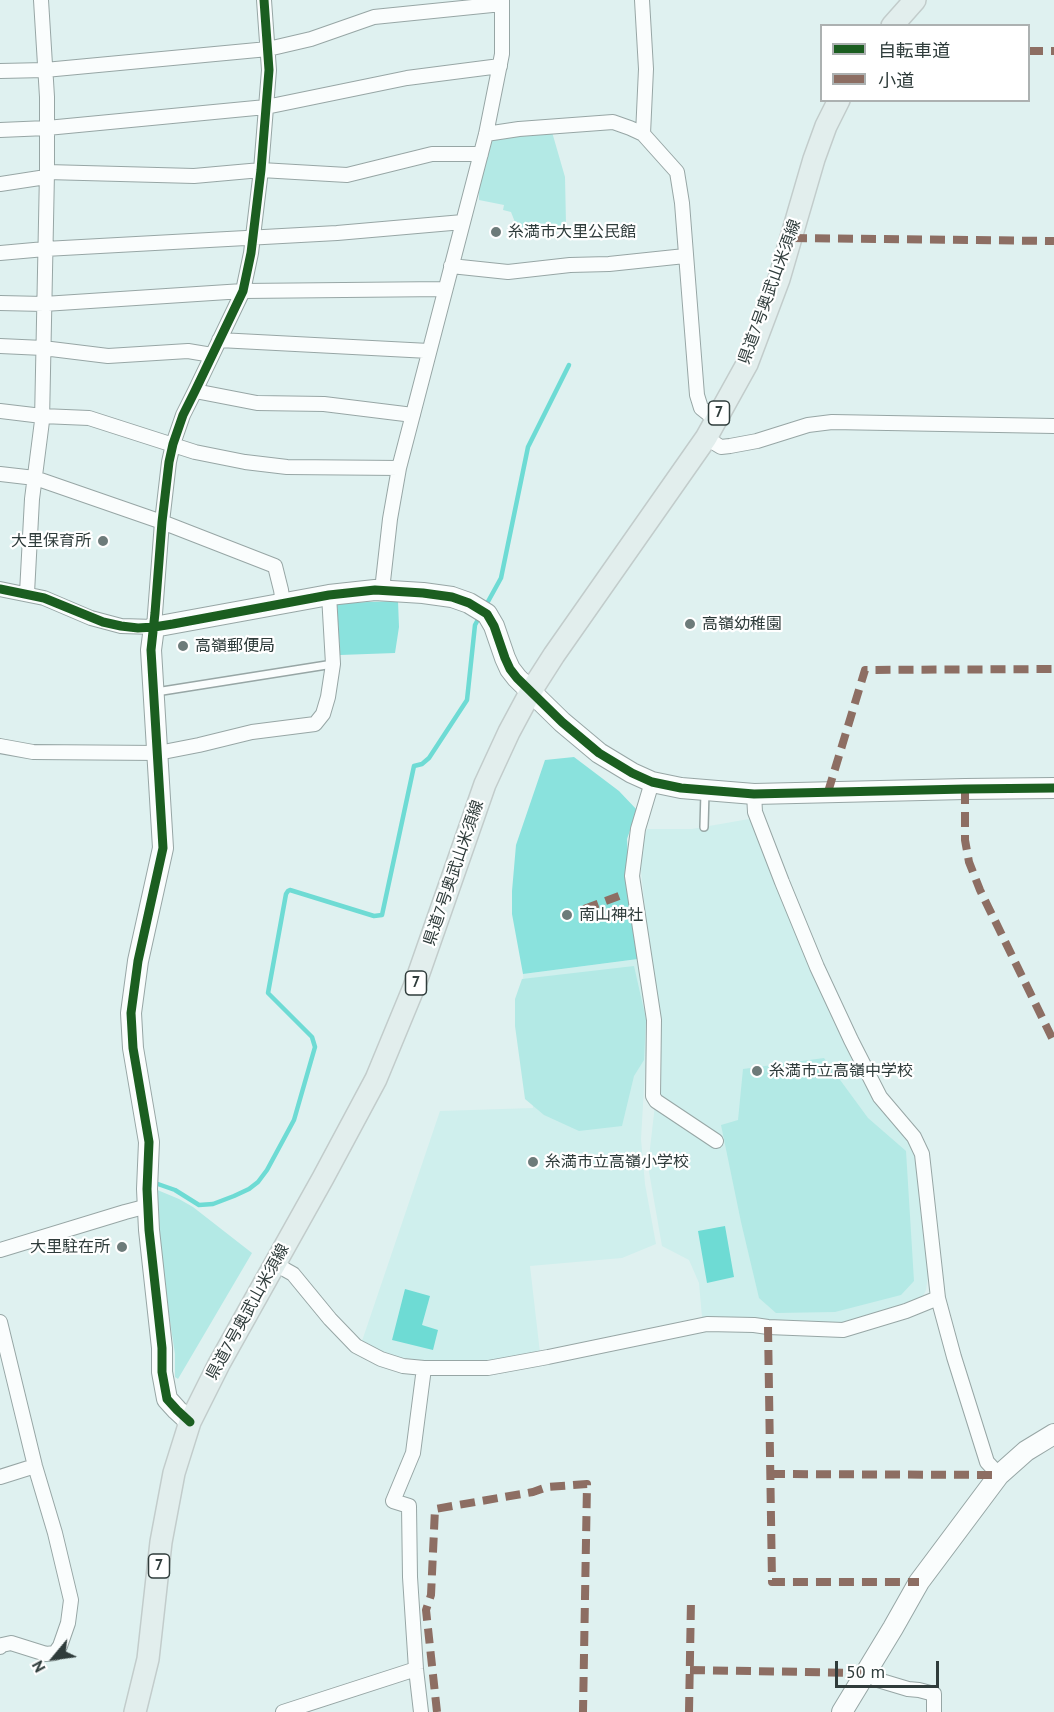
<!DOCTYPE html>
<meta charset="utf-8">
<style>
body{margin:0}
#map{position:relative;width:1054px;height:1712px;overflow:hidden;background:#dff1f0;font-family:"PT Sans","Noto Sans JP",sans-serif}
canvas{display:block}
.legend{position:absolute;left:820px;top:24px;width:210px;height:78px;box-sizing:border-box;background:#fff;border:2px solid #acb1b1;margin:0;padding:8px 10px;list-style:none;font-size:18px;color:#2f3c3b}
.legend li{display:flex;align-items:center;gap:12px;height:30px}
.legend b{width:30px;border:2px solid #acb1b1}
.north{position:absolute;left:24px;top:1628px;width:60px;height:60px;-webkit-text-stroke:4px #fff;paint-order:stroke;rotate:241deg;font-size:16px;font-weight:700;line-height:24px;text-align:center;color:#2f3c3b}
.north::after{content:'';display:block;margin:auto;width:21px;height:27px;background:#2f3c3b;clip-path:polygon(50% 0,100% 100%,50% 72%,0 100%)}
.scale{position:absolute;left:835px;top:1661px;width:104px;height:27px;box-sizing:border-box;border:3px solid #2f3c3b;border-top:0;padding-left:8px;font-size:18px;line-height:21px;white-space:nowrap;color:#2f3c3b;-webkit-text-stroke:4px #fff;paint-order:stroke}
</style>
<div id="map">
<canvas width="1054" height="1712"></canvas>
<ul class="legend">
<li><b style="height:8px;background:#1b5e20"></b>自転車道</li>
<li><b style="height:8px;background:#8d6e63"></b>小道</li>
</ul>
<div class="north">N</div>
<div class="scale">50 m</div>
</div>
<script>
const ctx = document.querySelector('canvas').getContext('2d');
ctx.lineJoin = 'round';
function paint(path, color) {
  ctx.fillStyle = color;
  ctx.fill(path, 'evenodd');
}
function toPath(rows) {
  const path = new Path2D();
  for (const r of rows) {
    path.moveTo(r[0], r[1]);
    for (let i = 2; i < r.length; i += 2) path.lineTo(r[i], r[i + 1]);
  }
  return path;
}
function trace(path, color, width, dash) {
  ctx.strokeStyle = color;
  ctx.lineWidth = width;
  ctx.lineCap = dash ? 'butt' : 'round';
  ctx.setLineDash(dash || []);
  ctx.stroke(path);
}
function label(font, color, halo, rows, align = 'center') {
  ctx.font = font + ' "PT Sans","Noto Sans JP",sans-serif';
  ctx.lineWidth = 4.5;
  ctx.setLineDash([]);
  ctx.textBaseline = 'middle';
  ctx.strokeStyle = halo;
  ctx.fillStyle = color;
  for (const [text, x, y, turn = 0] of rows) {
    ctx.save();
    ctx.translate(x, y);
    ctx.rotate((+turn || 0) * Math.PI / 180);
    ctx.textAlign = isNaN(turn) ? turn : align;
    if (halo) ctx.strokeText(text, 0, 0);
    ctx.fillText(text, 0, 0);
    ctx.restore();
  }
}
const built = toPath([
 [749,819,753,822,782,902,846,1046,873,1100,901,1131,912,1147,915,1154,929,1269,926,1290,923,1296,903,1305,839,1324,702,1317,699,1283,689,1260,662,1246,648,1166,656,1096,648,939,639,851,647,829,692,829],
 [638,959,648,1019,641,1139,645,1184,656,1244,622,1258,530,1266,540,1353,500,1361,444,1363,389,1356,362,1341,440,1111,533,1108,527,1042,523,974]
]);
const green = toPath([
 [552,132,565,177,566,224,533,233,518,230,511,212,503,210,504,205,479,200,479,186,492,138],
 [634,966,646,1019,644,1060,634,1076,622,1126,579,1131,544,1115,525,1099,515,1026,515,999,522,979],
 [824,1058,868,1118,906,1151,914,1281,901,1295,835,1312,776,1313,759,1298,741,1222,721,1125,738,1120,743,1069],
 [155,1189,179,1199,193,1207,252,1253,178,1379,175,1377,175,1354,161,1262]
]);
const forest = toPath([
 [398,601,399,627,395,653,340,655,337,605,341,603],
 [574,757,619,791,637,810,627,839,630,896,638,959,523,974,512,914,512,891,516,845,545,760]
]);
const water = toPath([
 [725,1226,734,1277,707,1283,698,1231],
 [405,1289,430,1296,422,1325,438,1330,433,1350,392,1340]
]);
const stream = toPath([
 [485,607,501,578,528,447,569,365],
 [155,1183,175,1190,199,1205,213,1204,234,1196,249,1189,258,1182,267,1170,294,1120,315,1047,312,1037,268,993,286,894,288,891,290,890,374,916,382,915,414,766,422,764,429,758,467,700,475,625,481,614]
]);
const lane = toPath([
 [156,692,333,664],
 [704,827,705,792]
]);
const street = toPath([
 [642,0,646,69,643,134],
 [0,71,45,70,268,49,311,39,374,17,502,4],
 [0,130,47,128,266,107,407,78,500,66],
 [486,134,519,129,613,122,630,128,643,134,677,172,682,203,697,395,701,408,716,420],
 [47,172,194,176,261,170,347,175,432,154,481,154],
 [0,184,46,177],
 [0,253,45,249,337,233,463,222],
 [451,266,508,272,570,265,609,264,685,256],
 [0,303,44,304,243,291,445,289],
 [219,340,429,351],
 [0,346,43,348,108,356,188,351,212,355],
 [195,391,257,403,324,404,413,415],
 [0,411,42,416,89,418,195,452,245,462,287,467,399,468],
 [706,438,721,447,730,446,757,441,808,425,832,422,1054,426],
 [0,474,35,478,162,522,275,566,281,590,283,603],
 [0,589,44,598,91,618,121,626,154,627,162,522,169,462,173,444,183,415,195,391,243,291,251,253,261,170,269,70,264,0],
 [382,590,390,519,399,468,486,134,502,54,502,0],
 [27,593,32,499,42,421,47,172,47,97,41,0],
 [0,746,33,752,158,753,199,745,252,732,315,724,323,714,328,697,333,664,329,595],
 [652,782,638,829,632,876,654,1020,653,1096,656,1101,716,1141],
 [754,794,755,812,782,882,817,967,851,1040,880,1097,914,1137,922,1154,938,1298,954,1357,987,1462,999,1475],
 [0,1250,125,1212,148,1206],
 [275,1264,293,1274,330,1319,356,1346,381,1359,403,1366,424,1368,488,1368,548,1357,707,1324,754,1325,768,1327,843,1330,906,1311,938,1298],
 [0,1322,35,1466,55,1533,71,1600,68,1623,60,1646,55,1653,46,1654,11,1643,2,1645,0,1647],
 [0,1477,35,1466],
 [864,1673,878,1680,908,1689,919,1690,934,1694,934,1712],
 [283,1712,416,1669],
 [421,1712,416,1669,410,1577,409,1506,393,1501,413,1453,424,1368]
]);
const secondary = toPath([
 [190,1422,177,1410,167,1399,162,1372,162,1348,149,1230,147,1189,149,1142,133,1048,131,1013,138,961,163,848,151,650,154,627,329,595,375,590,423,593,452,597,469,603,487,614,494,626,505,658,510,669,517,678,562,722,599,753,632,773,652,782,681,788,754,794,965,789,1054,788],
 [842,1712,893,1628,919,1582,999,1475,1026,1451,1054,1434]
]);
const primary = toPath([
 [892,26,915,0],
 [135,1712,148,1659,161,1542,174,1473,190,1422,219,1364,323,1178,376,1079,414,987,485,784,509,732,531,691,554,655,706,438,747,364,779,279,814,159,826,126,839,100]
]);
const quiet = toPath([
 [1028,51,1054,51],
 [792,238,1054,241],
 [965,789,965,840,969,862,980,890,1054,1042],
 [828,792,865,670,1054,669],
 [584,909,619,896],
 [768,1327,772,1582,919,1582],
 [770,1474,999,1475],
 [690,1670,864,1673],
 [437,1712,426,1610,431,1595,435,1509,533,1492,547,1487,587,1484,583,1712],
 [689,1712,691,1600]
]);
const cycleway = toPath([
 [0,589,44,598,103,622,121,626,138,628,154,627,173,624,329,595,375,590,423,593,452,597,469,603,487,614,494,626,505,658,510,669,517,678,562,722,599,753,632,773,652,782,681,788,754,794,965,789,1054,788],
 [190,1422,177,1410,167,1399,162,1372,162,1348,149,1230,147,1189,149,1142,133,1048,131,1013,138,961,163,848,151,650,155,613,162,522,169,462,173,444,183,415,195,391,243,291,251,253,261,170,269,70,264,0]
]);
const markers = [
 [496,232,6,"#6d7b7a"],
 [103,541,6,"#6d7b7a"],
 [690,624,6,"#6d7b7a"],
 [183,646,6,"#6d7b7a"],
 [567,915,6,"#6d7b7a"],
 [757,1071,6,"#6d7b7a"],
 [533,1162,6,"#6d7b7a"],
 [122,1247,6,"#6d7b7a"]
];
const shields = [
 [719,413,21],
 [416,983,21],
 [159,1566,21]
];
const shieldNames = [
 ["7",719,413],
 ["7",416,983],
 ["7",159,1566]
];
const poiNames = [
 ["糸満市大里公民館",508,232],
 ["大里保育所",91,541,"right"],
 ["高嶺幼稚園",702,624],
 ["高嶺郵便局",195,646],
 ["南山神社",579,915],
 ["糸満市立高嶺中学校",769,1071],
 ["糸満市立高嶺小学校",545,1162],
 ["大里駐在所",110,1247,"right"]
];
const streetNames = [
 ["県道7号奥武山米須線",770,292,-70],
 ["県道7号奥武山米須線",454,873,-71],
 ["県道7号奥武山米須線",248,1312,-61]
];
paint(built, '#cfefed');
paint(green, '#b3e9e5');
paint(forest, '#8ae2dd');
paint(water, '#6edbd4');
trace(stream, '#6edbd4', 4.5);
trace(lane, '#97a6a5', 10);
trace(street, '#97a6a5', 16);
trace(secondary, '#97a6a5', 22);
trace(primary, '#c2cccb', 24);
trace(lane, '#fafdfd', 7);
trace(street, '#fafdfd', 14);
trace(secondary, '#fafdfd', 20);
trace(primary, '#e2eeed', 21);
trace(quiet, '#8d6e63', 8, [15, 8]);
trace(cycleway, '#1b5e20', 9);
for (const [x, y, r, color] of markers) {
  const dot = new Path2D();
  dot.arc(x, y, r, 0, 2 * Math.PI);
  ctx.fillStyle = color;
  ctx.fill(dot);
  trace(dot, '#fff', 2);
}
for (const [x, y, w] of shields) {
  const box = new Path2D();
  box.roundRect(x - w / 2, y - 12, w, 24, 4.5);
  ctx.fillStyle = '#fff';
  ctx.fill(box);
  trace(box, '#2f3c3b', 1.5);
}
label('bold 15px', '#2f3c3b', null, shieldNames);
label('16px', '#2f3c3b', '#fff', poiNames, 'left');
label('16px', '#2f3c3b', '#fff', streetNames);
</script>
